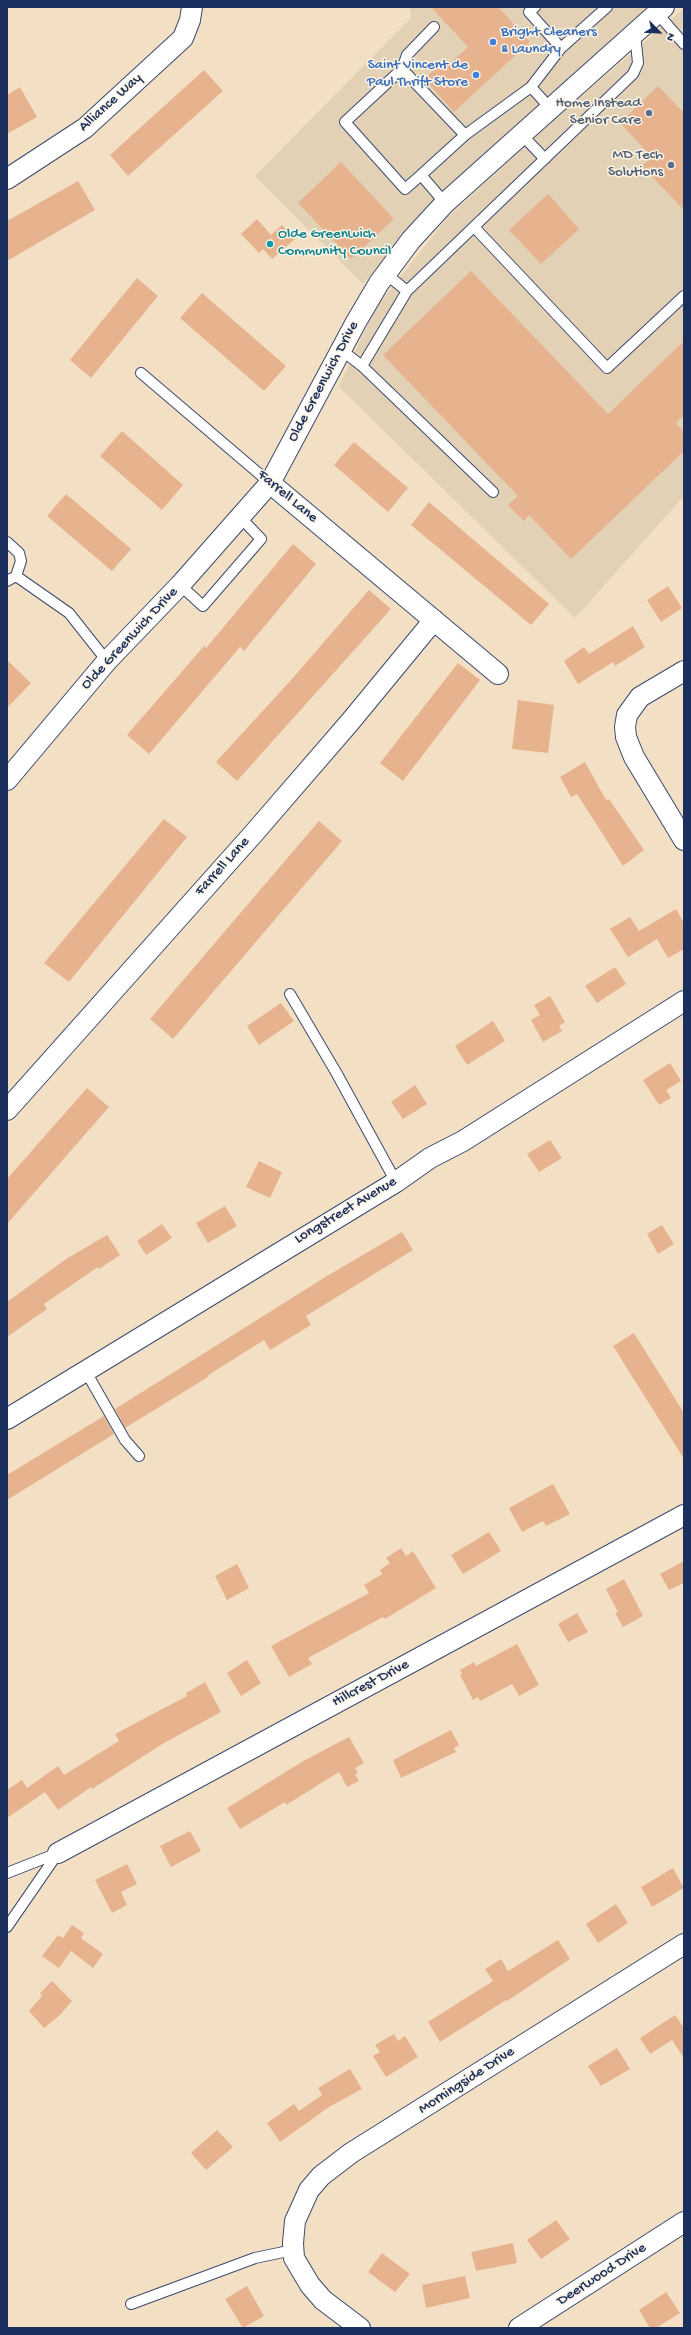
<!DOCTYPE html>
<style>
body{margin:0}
#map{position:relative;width:691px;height:2335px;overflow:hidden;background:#f3e0c4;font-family:"Gochi Hand",sans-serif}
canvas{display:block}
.frame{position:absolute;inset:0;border:8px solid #1b2f5e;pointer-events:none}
.north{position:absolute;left:639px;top:12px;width:40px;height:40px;-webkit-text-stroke:3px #fcf5e5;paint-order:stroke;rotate:114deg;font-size:11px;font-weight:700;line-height:16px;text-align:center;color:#1b2f5e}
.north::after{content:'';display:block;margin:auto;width:14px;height:18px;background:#1b2f5e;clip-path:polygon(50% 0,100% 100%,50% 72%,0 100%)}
</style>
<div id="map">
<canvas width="691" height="2335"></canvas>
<div class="frame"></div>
<div class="north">N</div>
</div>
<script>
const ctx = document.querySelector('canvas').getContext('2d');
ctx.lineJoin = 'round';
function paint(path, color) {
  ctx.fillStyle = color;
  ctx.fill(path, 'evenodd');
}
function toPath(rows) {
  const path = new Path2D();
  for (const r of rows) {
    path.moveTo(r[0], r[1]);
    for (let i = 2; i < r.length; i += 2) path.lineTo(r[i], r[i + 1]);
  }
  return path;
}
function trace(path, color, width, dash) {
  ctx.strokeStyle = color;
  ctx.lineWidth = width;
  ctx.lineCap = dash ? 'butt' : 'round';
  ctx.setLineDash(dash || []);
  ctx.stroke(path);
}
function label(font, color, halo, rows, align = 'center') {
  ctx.font = font + ' "Gochi Hand",sans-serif';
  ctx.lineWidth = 3;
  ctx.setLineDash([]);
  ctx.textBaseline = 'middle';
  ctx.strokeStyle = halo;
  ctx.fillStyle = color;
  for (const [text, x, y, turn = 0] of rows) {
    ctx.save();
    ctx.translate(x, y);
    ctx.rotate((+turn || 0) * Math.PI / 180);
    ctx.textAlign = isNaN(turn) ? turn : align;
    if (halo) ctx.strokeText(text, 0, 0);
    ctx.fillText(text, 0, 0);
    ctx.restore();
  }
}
const built = toPath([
 [410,7,651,7,411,230,363,284,255,176,411,18],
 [684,8,684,496,575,618,339,387,374,310,448,217,553,121]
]);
const building = toPath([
 [431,7,498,7,530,42,454,112,424,79,444,61,448,65,468,47],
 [204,70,223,91,128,176,110,155],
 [658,86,684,113,684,210,642,166,652,157,620,123],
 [20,87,37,117,7,134,7,95],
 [341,162,394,219,351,259,298,203],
 [78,181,95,210,7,261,7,221],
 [548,194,579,229,541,264,509,230],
 [257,219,271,235,282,225,295,239,272,259,263,249,259,253,241,234],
 [471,271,608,414,684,341,684,415,676,423,684,432,684,451,571,559,529,515,524,521,508,505,518,496,383,355],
 [137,278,158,296,91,378,70,360],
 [202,293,286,366,264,391,180,318],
 [122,431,183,485,162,510,100,456],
 [354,442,408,488,388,512,334,465],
 [66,494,131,549,112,571,47,516],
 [429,502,549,604,531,625,411,525],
 [293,544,316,564,244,651,240,647,149,754,127,735,204,646,206,648],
 [668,586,682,608,661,622,647,600],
 [369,590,391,609,237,781,216,762,291,680],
 [633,626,645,647,615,666,613,662,578,684,564,661,584,647,589,654],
 [7,660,31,683,7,708],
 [458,663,480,680,403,781,380,763],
 [518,700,554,705,548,753,512,749],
 [585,762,606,800,609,799,644,850,623,866,577,794,571,797,560,777],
 [164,819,187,837,69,982,44,963],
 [319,821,342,841,173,1039,150,1019],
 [676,909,684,923,684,949,668,958,657,939,628,957,610,929,630,917,639,931],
 [615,967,626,984,597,1003,585,986],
 [550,996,565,1022,559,1026,562,1031,543,1042,531,1020,540,1015,534,1005],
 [281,1003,294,1021,259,1045,247,1026],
 [493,1021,505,1041,467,1065,455,1046],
 [670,1063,681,1081,666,1090,671,1098,659,1105,643,1080],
 [415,1085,427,1104,403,1119,391,1102],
 [87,1088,109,1107,7,1224,7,1179],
 [550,1140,562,1158,539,1172,527,1154],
 [259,1161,282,1172,270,1198,246,1187],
 [225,1206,237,1226,208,1243,196,1223],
 [162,1224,172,1238,146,1255,137,1241],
 [662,1225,674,1244,658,1254,647,1234],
 [402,1232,413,1250,306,1316,311,1325,270,1350,264,1340,207,1376,208,1377,125,1428,115,1409,327,1276],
 [107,1235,120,1255,99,1269,98,1267,44,1304,47,1309,7,1337,7,1302,66,1259],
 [634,1333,684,1413,684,1459,613,1346],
 [104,1416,114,1434,7,1500,7,1475],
 [553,1484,570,1514,546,1526,543,1521,522,1532,509,1508],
 [489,1532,501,1551,463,1574,451,1555],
 [401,1548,406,1556,413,1551,436,1588,385,1619,383,1617,308,1658,312,1664,289,1677,271,1646,369,1593,364,1585,382,1574,380,1570,390,1563,386,1558],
 [684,1561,684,1583,669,1590,660,1574],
 [237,1564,249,1588,227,1600,215,1576],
 [624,1579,643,1616,623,1627,615,1613,618,1612,606,1589],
 [577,1613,588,1632,568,1642,558,1624],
 [517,1644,539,1685,519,1696,512,1684,480,1701,478,1697,473,1700,460,1675,462,1674,460,1670,474,1662,476,1666],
 [247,1660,261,1683,241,1696,227,1673],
 [205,1682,221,1712,164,1743,92,1789,91,1787,58,1810,45,1792,7,1818,7,1790,22,1780,27,1788,58,1766,64,1775,119,1741,115,1734,187,1696,186,1693],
 [451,1730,459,1745,454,1748,456,1752,401,1778,393,1760],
 [349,1737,364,1763,355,1768,358,1773,355,1774,359,1781,347,1787,339,1772,286,1805,285,1802,240,1829,227,1808,305,1760],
 [190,1831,201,1851,171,1867,160,1846],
 [127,1864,137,1884,121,1892,127,1905,112,1913,95,1880],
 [673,1868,684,1888,652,1907,641,1887],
 [616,1904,628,1923,598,1943,586,1924],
 [72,1925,84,1933,81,1938,103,1954,93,1968,71,1951,59,1968,42,1956,58,1935,63,1938],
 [558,1940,570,1959,507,2001,506,2000,440,2042,428,2022,493,1981,485,1969,501,1959,508,1971],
 [52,1981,72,2001,60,2015,44,2028,29,2011,42,1996,40,1993],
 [675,2015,684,2028,684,2058,672,2040,650,2054,640,2038],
 [394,2034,398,2041,405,2036,418,2057,386,2077,373,2056,380,2052,375,2045],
 [617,2048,630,2069,601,2086,588,2066],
 [350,2069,362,2089,329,2107,280,2142,267,2123,294,2104,299,2111,322,2095,318,2088],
 [217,2130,233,2147,206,2170,191,2153],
 [556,2220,570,2239,541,2259,527,2240],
 [513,2243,517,2263,476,2271,471,2252],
 [382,2253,410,2274,395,2292,368,2272],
 [465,2276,470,2298,426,2308,422,2285],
 [247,2286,264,2316,243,2328,225,2299],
 [666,2292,680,2313,656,2328,650,2328,639,2310]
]);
const lane = toPath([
 [535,7,529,12,561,48],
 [657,13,684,44],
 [402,69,407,55,434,27],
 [531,87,550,108],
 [522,135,545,159],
 [421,175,405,189,345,122,402,69,465,135],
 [445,203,421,175,465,135,531,87,561,48,607,7],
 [474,227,607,368,684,296],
 [386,274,407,291],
 [340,349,362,366,493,492],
 [362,366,407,291,633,74,638,63,635,33],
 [141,373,270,483],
 [7,542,19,553,21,561,16,576,7,581],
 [16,576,69,613,107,661],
 [180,585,203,606,261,539,240,517],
 [290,994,337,1074,396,1182],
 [85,1370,125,1440,139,1456],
 [7,1873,58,1853,7,1927],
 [131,2304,255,2258,293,2250]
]);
const street = toPath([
 [7,179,85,128,183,38,190,20,192,7],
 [270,483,498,674],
 [684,671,640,697,627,715,625,727,626,737,634,757,684,840],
 [7,780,107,661,180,585,270,483,356,322,379,283,411,240,445,203,664,7],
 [7,1110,254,833,350,722,434,620],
 [7,1419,396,1182,430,1158,463,1141,684,1001],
 [58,1853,684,1515],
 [360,2328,323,2300,310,2285,294,2258,293,2243,295,2221,309,2190,321,2176,351,2153,684,1944],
 [519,2328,684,2222]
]);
const markers = [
 [493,42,4,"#3f7fe0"],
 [476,75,4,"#3f7fe0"],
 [649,113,4,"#5c6f8a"],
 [671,165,4,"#5c6f8a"],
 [270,244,4,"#0f9aa8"]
];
const shopNames = [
 ["Bright Cleaners",501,33],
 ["& Laundry",501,50],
 ["Saint Vincent de",468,66,"right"],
 ["Paul Thrift Store",468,83,"right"]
];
const streetNames = [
 ["Alliance Way",111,103,-42],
 ["Olde Greenwich Drive",324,382,-62],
 ["Farrell Lane",287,497,40],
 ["Olde Greenwich Drive",130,639,-47],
 ["Farrell Lane",223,867,-48],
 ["Longstreet Avenue",346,1211,-31],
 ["Hillcrest Drive",371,1684,-28],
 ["Morningside Drive",467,2081,-33],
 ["Deerwood Drive",602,2275,-33]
];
const serviceNames = [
 ["Home Instead",641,104],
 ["Senior Care",641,121],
 ["MD Tech",663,156],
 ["Solutions",663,173]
];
const cultureNames = [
 ["Olde Greenwich",278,235],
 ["Community Council",278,252]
];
paint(built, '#e3d1b6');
paint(building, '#e7b38f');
trace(lane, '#3b4a6d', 12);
trace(street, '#3b4a6d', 22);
trace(lane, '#fff', 10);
trace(street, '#fff', 20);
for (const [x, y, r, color] of markers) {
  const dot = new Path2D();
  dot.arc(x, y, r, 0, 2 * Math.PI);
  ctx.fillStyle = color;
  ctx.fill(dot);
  trace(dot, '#fcf5e5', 1.5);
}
label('15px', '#366cbe', '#fcf5e5', shopNames, 'left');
label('15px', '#1b2f5e', '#fcf5e5', streetNames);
label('15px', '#4e5e75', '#fcf5e5', serviceNames, 'right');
label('15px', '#0d838f', '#fcf5e5', cultureNames, 'left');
</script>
